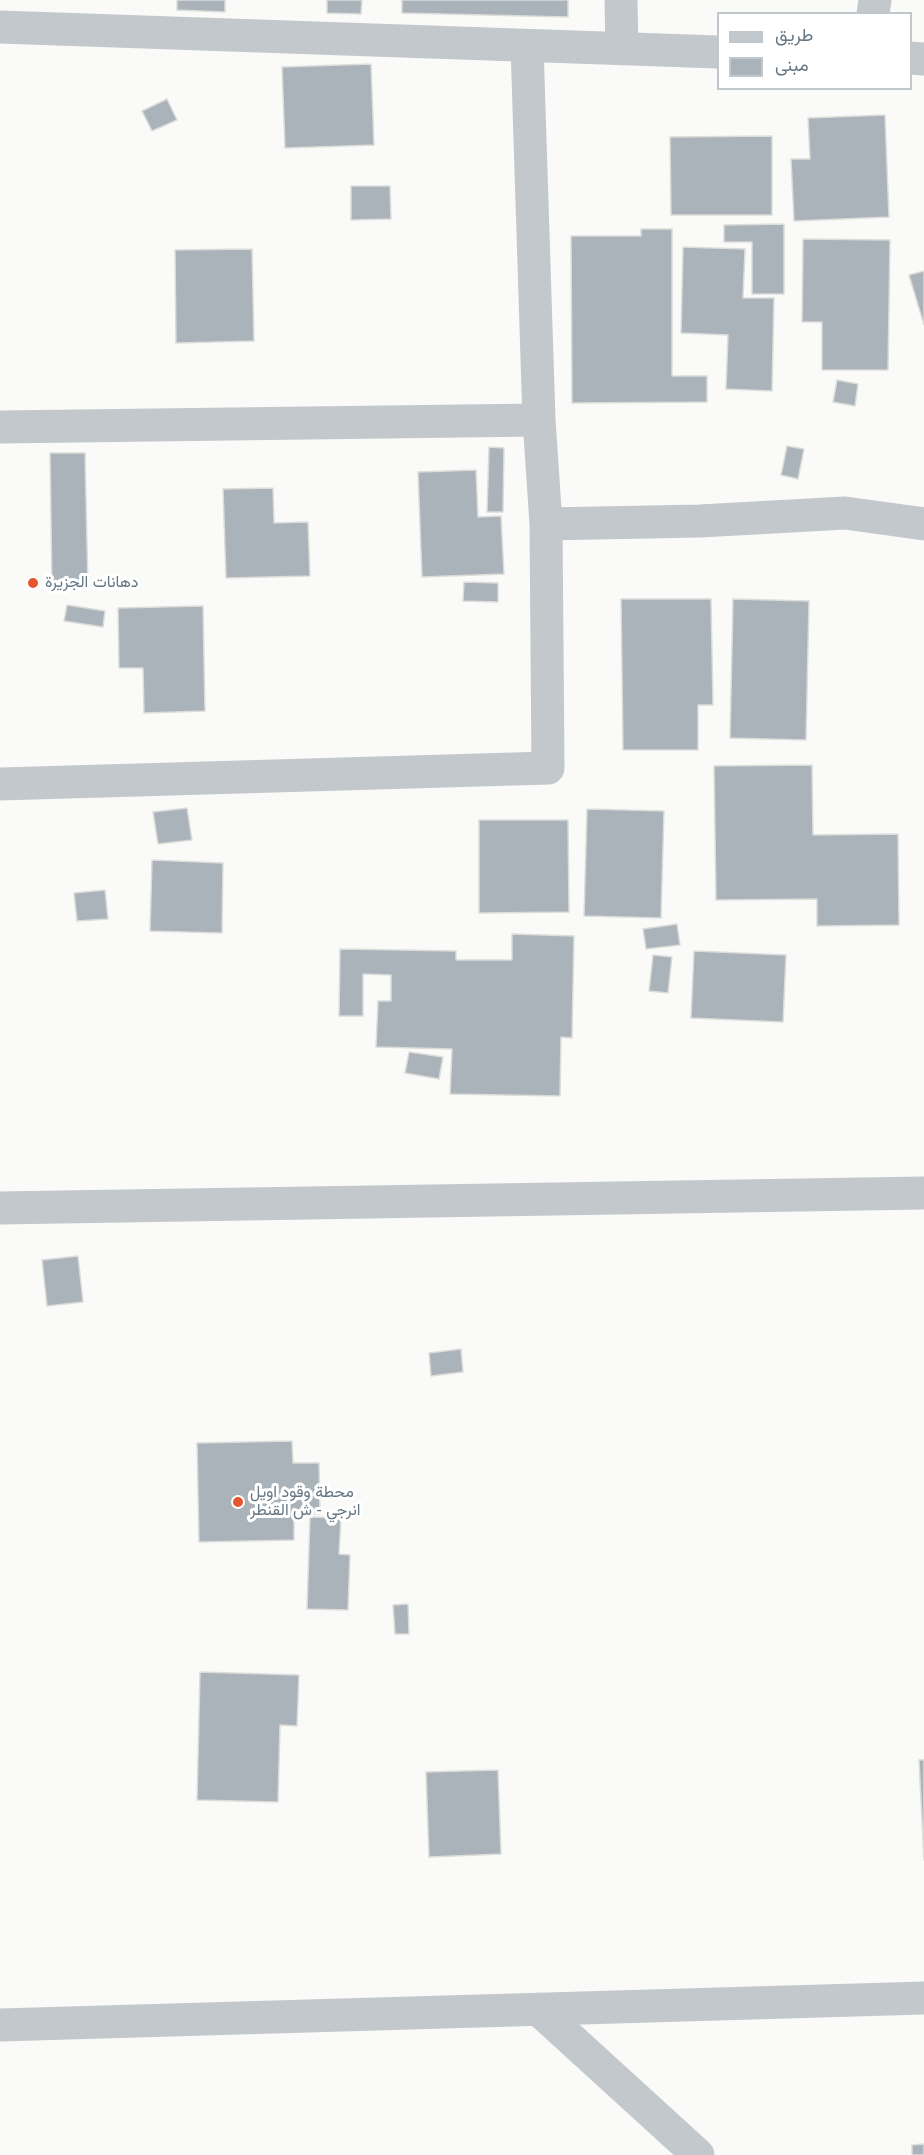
<!DOCTYPE html>
<meta charset="utf-8">
<style>
body{margin:0}
#map{position:relative;width:924px;height:2155px;overflow:hidden;background:#fafaf8;font-family:Arial,Vazirmatn,sans-serif}
canvas{display:block}
.legend{position:absolute;left:717px;top:12px;width:195px;height:78px;box-sizing:border-box;background:#fff;border:2px solid #c1c8cd;margin:0;padding:8px 10px;list-style:none;font-size:18px;color:#657683}
.legend li{display:flex;align-items:center;gap:12px;height:30px}
.legend b{width:30px;border:2px solid #c1c8cd}
</style>
<div id="map">
<canvas width="924" height="2155"></canvas>
<ul class="legend">
<li><b style="height:8px;background:#c3c8cc"></b>طريق</li>
<li><b style="height:16px;background:#aab3b9"></b>مبنى</li>
</ul>
</div>
<script>
const ctx = document.querySelector('canvas').getContext('2d');
ctx.lineJoin = 'round';
function paint(path, color) {
  ctx.fillStyle = color;
  ctx.fill(path, 'evenodd');
}
function toPath(rows) {
  const path = new Path2D();
  for (const r of rows) {
    path.moveTo(r[0], r[1]);
    for (let i = 2; i < r.length; i += 2) path.lineTo(r[i], r[i + 1]);
  }
  return path;
}
function trace(path, color, width, dash) {
  ctx.strokeStyle = color;
  ctx.lineWidth = width;
  ctx.lineCap = dash ? 'butt' : 'round';
  ctx.setLineDash(dash || []);
  ctx.stroke(path);
}
function label(font, color, halo, rows, align = 'center') {
  ctx.font = font + ' Arial,Vazirmatn,sans-serif';
  ctx.lineWidth = 6;
  ctx.setLineDash([]);
  ctx.textBaseline = 'middle';
  ctx.strokeStyle = halo;
  ctx.fillStyle = color;
  for (const [text, x, y, turn = 0] of rows) {
    ctx.save();
    ctx.translate(x, y);
    ctx.rotate((+turn || 0) * Math.PI / 180);
    ctx.textAlign = isNaN(turn) ? turn : align;
    if (halo) ctx.strokeText(text, 0, 0);
    ctx.fillText(text, 0, 0);
    ctx.restore();
  }
}
const building = toPath([
 [177,0,225,0,225,12,177,10,177,0],
 [327,0,362,0,361,14,327,13,327,0],
 [402,0,568,0,568,17,402,13,402,0],
 [371,64,374,145,285,148,282,67,371,64],
 [167,99,177,120,152,131,142,111,167,99],
 [885,115,889,217,794,221,791,159,810,159,808,118,885,115],
 [772,136,772,215,671,215,670,137,772,136],
 [351,186,390,186,391,219,351,220,351,186],
 [784,224,784,294,752,294,752,242,724,242,724,225,784,224],
 [641,229,672,229,672,376,707,376,707,402,572,403,571,236,641,236,641,229],
 [803,239,890,240,888,370,822,370,822,322,802,322,803,239],
 [683,247,745,249,743,298,774,298,772,391,726,389,728,335,681,333,683,247],
 [252,249,254,341,176,343,175,250,252,249],
 [924,271,924,325,909,275,924,271],
 [837,380,858,384,855,406,833,402,837,380],
 [787,446,804,449,798,479,781,475,787,446],
 [489,447,504,448,503,512,487,512,489,447],
 [50,453,85,453,88,589,52,589,50,453],
 [476,470,478,517,501,516,504,574,422,577,418,472,476,470],
 [273,488,274,523,308,522,310,576,226,578,223,489,273,488],
 [464,582,498,583,498,602,463,601,464,582],
 [621,599,711,599,713,705,698,705,698,750,623,750,621,599],
 [733,599,809,601,806,740,730,738,733,599],
 [67,605,105,611,103,627,64,621,67,605],
 [203,606,205,711,144,713,143,668,119,668,118,608,203,606],
 [812,765,813,835,898,834,899,925,817,926,817,899,716,900,714,766,812,765],
 [187,808,192,840,158,844,153,812,187,808],
 [587,809,664,811,661,918,584,916,587,809],
 [479,820,568,820,569,912,479,913,479,820],
 [152,860,223,863,222,933,150,931,152,860],
 [105,890,108,919,77,921,74,893,105,890],
 [677,924,680,945,646,949,643,929,677,924],
 [512,934,574,936,572,1038,561,1037,560,1096,450,1094,452,1049,376,1047,378,1001,391,1001,391,975,363,974,363,1016,339,1016,340,949,456,951,456,960,512,960,512,934],
 [694,951,786,955,783,1022,691,1018,694,951],
 [653,955,672,957,668,993,649,991,653,955],
 [409,1052,443,1057,439,1079,405,1073,409,1052],
 [78,1256,83,1302,47,1306,42,1260,78,1256],
 [461,1349,463,1372,431,1376,429,1353,461,1349],
 [292,1441,293,1463,319,1463,320,1514,294,1514,294,1540,199,1542,197,1443,292,1441],
 [310,1517,341,1518,339,1554,350,1555,348,1610,307,1609,310,1517],
 [408,1604,409,1634,395,1634,393,1605,408,1604],
 [200,1672,299,1675,297,1726,280,1725,278,1802,197,1800,200,1672],
 [919,1760,924,1760,924,1860,919,1760],
 [498,1770,501,1854,429,1857,426,1772,498,1770],
 [924,2144,924,2155,912,2155,912,2145,924,2144]
]);
const minor = toPath([
 [621,0,622,49],
 [873,14,875,0],
 [0,27,718,52],
 [910,58,924,59],
 [0,427,539,420],
 [546,524,700,521,845,513,924,524],
 [0,784,548,768,546,524,539,420,527,46],
 [0,1208,924,1193],
 [538,2009,698,2155],
 [0,2025,924,1998]
]);
const markers = [
 [33,583,6,"#e4572e"],
 [238,1502,6,"#e4572e"]
];
const poiNames = [
 ["دهانات الجزيرة",45,583],
 ["محطة وقود اويل",250,1493],
 ["انرجي - ش القنطر",250,1511]
];
paint(building, '#aab3b9');
trace(building, '#dcdcda', 1.5);
trace(minor, '#c3c8cc', 33);
for (const [x, y, r, color] of markers) {
  const dot = new Path2D();
  dot.arc(x, y, r, 0, 2 * Math.PI);
  ctx.fillStyle = color;
  ctx.fill(dot);
  trace(dot, '#fff', 2);
}
label('16px', '#657683', '#fff', poiNames, 'left');
</script>
